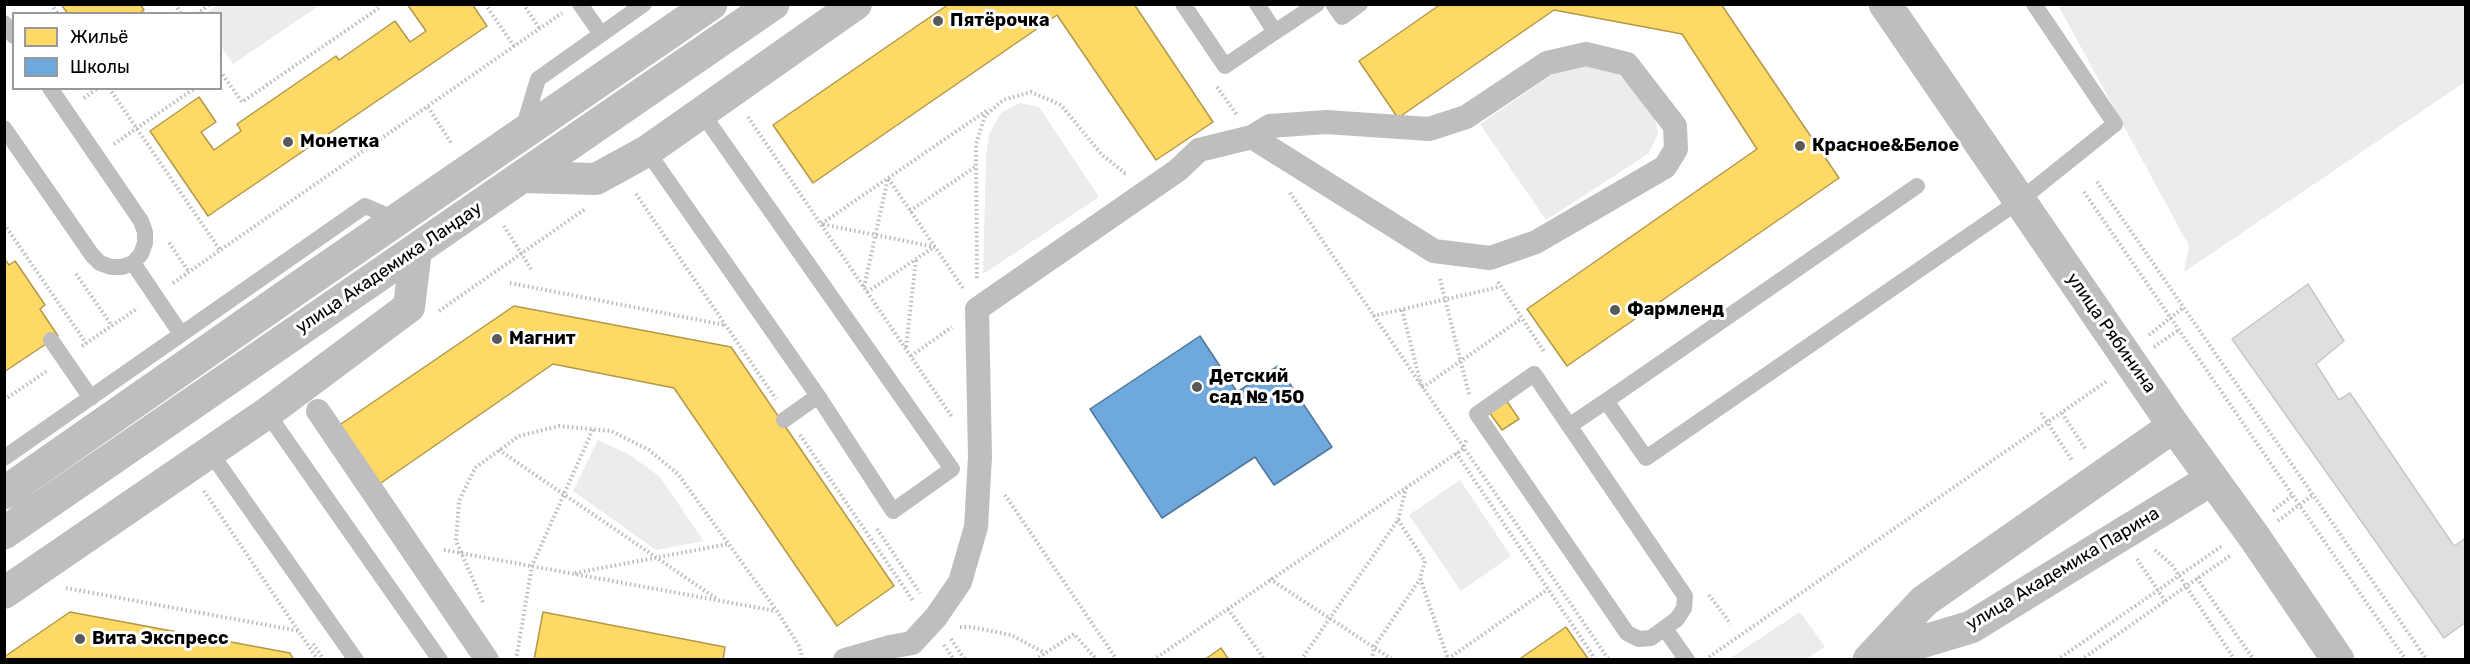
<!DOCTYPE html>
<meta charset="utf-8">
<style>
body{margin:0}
#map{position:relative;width:2470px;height:664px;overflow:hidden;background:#fff;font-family:Rubik,sans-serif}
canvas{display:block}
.frame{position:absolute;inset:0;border:6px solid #000;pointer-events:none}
.legend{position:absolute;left:12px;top:12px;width:210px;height:78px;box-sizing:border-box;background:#fff;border:2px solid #999;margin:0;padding:8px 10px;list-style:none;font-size:18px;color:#000}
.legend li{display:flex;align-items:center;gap:12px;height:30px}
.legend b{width:30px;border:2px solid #999}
</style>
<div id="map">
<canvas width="2470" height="664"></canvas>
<div class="frame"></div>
<ul class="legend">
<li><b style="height:16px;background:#ffd966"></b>Жильё</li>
<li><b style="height:16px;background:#6fa8dc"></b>Школы</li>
</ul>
</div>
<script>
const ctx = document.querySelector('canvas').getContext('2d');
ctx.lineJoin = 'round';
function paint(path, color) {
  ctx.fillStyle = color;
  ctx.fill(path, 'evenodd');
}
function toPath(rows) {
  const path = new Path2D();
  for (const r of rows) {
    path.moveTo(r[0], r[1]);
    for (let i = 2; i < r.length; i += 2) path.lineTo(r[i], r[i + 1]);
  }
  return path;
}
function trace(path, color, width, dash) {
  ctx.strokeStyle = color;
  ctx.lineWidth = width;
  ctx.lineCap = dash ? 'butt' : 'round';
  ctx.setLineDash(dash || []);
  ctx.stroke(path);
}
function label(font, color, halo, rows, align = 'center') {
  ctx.font = font + ' Rubik,sans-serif';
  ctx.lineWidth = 6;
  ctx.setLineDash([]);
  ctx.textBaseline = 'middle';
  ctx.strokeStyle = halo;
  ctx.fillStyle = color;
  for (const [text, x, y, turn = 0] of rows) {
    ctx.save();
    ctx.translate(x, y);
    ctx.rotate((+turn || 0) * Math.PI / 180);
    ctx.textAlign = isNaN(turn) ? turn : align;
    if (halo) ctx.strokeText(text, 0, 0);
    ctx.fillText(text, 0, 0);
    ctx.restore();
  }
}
const green = toPath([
 [219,4,320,4,320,5,233,64,221,46,220,14,206,13],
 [2058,5,2465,5,2465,82,2184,272,2189,246],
 [1582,65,1614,71,1632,86,1654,112,1658,134,1648,154,1546,220,1480,124,1556,72],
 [1020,103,1039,107,1099,197,983,274,986,158,989,134,1001,113],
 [598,440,630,455,659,476,704,541,656,550,573,491],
 [1460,480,1511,556,1461,591,1409,515],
 [1800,612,1825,647,1806,659,1729,659]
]);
const homes = toPath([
 [61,4,140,4,144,10,139,14,68,14,61,4],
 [407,4,472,4,487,26,208,216,150,131,199,97,216,122,201,132,214,150,241,131,237,124,336,56,339,60,395,21,410,42,426,31,407,4],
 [949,4,1134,4,1213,122,1156,160,1057,15,813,183,773,125,949,4],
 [1441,4,1721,4,1839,178,1567,366,1527,309,1757,149,1682,34,1554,10,1398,118,1359,61,1441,4],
 [4,258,9,265,15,261,20,268,45,305,40,309,58,336,4,372,4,258],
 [514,306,731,347,894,586,837,626,674,388,553,364,378,485,338,426,514,306],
 [1506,400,1519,419,1502,430,1489,412,1506,400],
 [70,612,290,653,294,660,4,660,4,657,70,612],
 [543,612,725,647,723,660,534,660,543,612],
 [1566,627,1589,660,1518,660,1566,627],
 [1221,648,1229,660,1204,660,1221,648]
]);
const schools = toPath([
 [1200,336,1237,392,1278,366,1332,447,1274,485,1255,457,1162,518,1090,409,1200,336]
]);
const building = toPath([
 [2308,284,2344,341,2316,364,2339,400,2350,393,2454,546,2466,538,2466,622,2444,638,2232,339,2308,284]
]);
const path = toPath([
 [51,4,58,14],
 [175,4,181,14],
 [485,4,514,46],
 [523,4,540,29],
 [197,14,210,4],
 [220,71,242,102,379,8,376,4],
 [1217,87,1237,115],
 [109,88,220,250],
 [84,98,98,88],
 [428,107,452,144],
 [748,117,952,417],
 [114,144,195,88],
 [2097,182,2427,660],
 [2084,192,2406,660],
 [1290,193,1609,660],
 [636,194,776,399],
 [910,211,975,167],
 [4,224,86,343],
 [504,226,531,269],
 [169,243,189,272],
 [935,247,821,224,989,109],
 [76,274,112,326],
 [977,278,976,144,985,116,1003,100,1031,92,1061,105,1102,155,1125,173,1128,172],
 [1440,279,1469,394],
 [1498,282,1545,353],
 [173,283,562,13],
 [510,283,725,325],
 [864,287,888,178,963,288],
 [867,292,934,247],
 [1402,310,1422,388,1521,319],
 [439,311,585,209],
 [1373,316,1499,287],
 [2149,335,2184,307],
 [82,346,138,308],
 [906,347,916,259],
 [2154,347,2180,329],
 [911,356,952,327],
 [4,400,47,371],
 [2041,413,2072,460],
 [2062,413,2086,450],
 [800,435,914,602],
 [499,450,717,599],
 [1456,453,1596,660],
 [204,491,318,660],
 [1005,495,1117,660],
 [2273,511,2293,495],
 [1398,520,1425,561,1420,578,1448,659],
 [2278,521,2314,494],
 [877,529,920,593],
 [444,550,776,611],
 [2155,550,2172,565,2235,660],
 [2137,559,2165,601],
 [575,573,728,544],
 [2197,578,2254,660],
 [1270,579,1393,660],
 [66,588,299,631],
 [1709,595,1731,624],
 [483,602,456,541,459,501,475,468,519,436,559,426,611,431,649,450,678,474,777,611,799,646,803,660],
 [1228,609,1265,660],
 [960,627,971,627,1011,635,1045,653],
 [951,639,965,660],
 [313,644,324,660],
 [944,645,954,660],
 [1709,657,2107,381],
 [1448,659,1548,589],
 [516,660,532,566,593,429],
 [1035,660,1074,634,1097,660],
 [1153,660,1463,449,1467,438],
 [1301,660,1398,520,1406,488],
 [1372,660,1374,647,1420,579],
 [2057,660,2222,546],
 [2081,660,2231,555]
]);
const service = toPath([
 [580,4,601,34],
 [1183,4,1225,66,1275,32,1257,4],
 [1333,4,1342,17,1360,4],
 [4,23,14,36],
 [1275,32,1317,4],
 [4,128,92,255,100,263,111,267,122,267,133,263,141,254,145,243,145,232,141,221,50,88],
 [523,129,538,79,644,4],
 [647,151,818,396,893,511,952,469,702,113],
 [1917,186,1606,401,1646,458,2019,201,2115,124,2034,4],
 [133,263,181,334],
 [51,340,91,398],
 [1534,374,1685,596,1684,608,1677,619,1651,638,1639,639,1627,633,1477,414,1534,374],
 [267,413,440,660],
 [784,420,818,396],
 [1569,426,1606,401],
 [210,452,356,660],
 [4,458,365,206,398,220],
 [1665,629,1687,660]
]);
const pedestrian = toPath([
 [1586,54,1627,64,1675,126,1676,149,1665,167,1536,242,1490,258,1434,251,1252,137,1270,126,1326,122,1429,129,1466,117,1547,63,1586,54],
 [318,411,487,660],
 [845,660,890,647,912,643,936,617,960,582,976,527,980,457,977,309,1178,170,1199,150,1252,137]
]);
const minor = toPath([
 [522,177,596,179,647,151,856,4],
 [4,593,267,413,409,307,416,250]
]);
const tertiary = toPath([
 [1885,4,2174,426,2255,538,2338,660],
 [4,493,302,285,711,4],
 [4,533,773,4],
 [1874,656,1971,627,2212,479],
 [1869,660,1924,601,2174,426]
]);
const markers = [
 [938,21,6,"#595959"],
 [288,142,6,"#595959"],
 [1800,146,6,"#595959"],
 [1615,310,6,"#595959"],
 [497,339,6,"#595959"],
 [1197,387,6,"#595959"],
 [80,639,6,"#595959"]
];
const poiNames = [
 ["Пятёрочка",950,21],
 ["Монетка",300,142],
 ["Красное&Белое",1812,146],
 ["Фармленд",1627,310],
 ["Магнит",509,339],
 ["Детский",1209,377],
 ["сад № 150",1209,398],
 ["Вита Экспресс",92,639]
];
const streetNames = [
 ["улица Академика Ландау",389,268,-34],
 ["улица Рябинина",2111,333,55],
 ["улица Академика Парина",2063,569,-31]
];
paint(green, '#ececec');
paint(homes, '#ffd966');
trace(homes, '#b29847', 1.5);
paint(schools, '#6fa8dc');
trace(schools, '#4e769a', 1.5);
paint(building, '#dfdfdf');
trace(building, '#c7c7c7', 1.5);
trace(path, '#b9b9b9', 4, [1.5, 3]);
trace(service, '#bebebe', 16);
trace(pedestrian, '#bebebe', 24);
trace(minor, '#bebebe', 32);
trace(tertiary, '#bebebe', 33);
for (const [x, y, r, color] of markers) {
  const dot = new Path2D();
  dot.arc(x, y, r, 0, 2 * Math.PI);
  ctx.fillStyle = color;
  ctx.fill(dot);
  trace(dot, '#fff', 2);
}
label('bold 18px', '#000', '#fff', poiNames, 'left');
label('18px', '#000', '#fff', streetNames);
</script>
